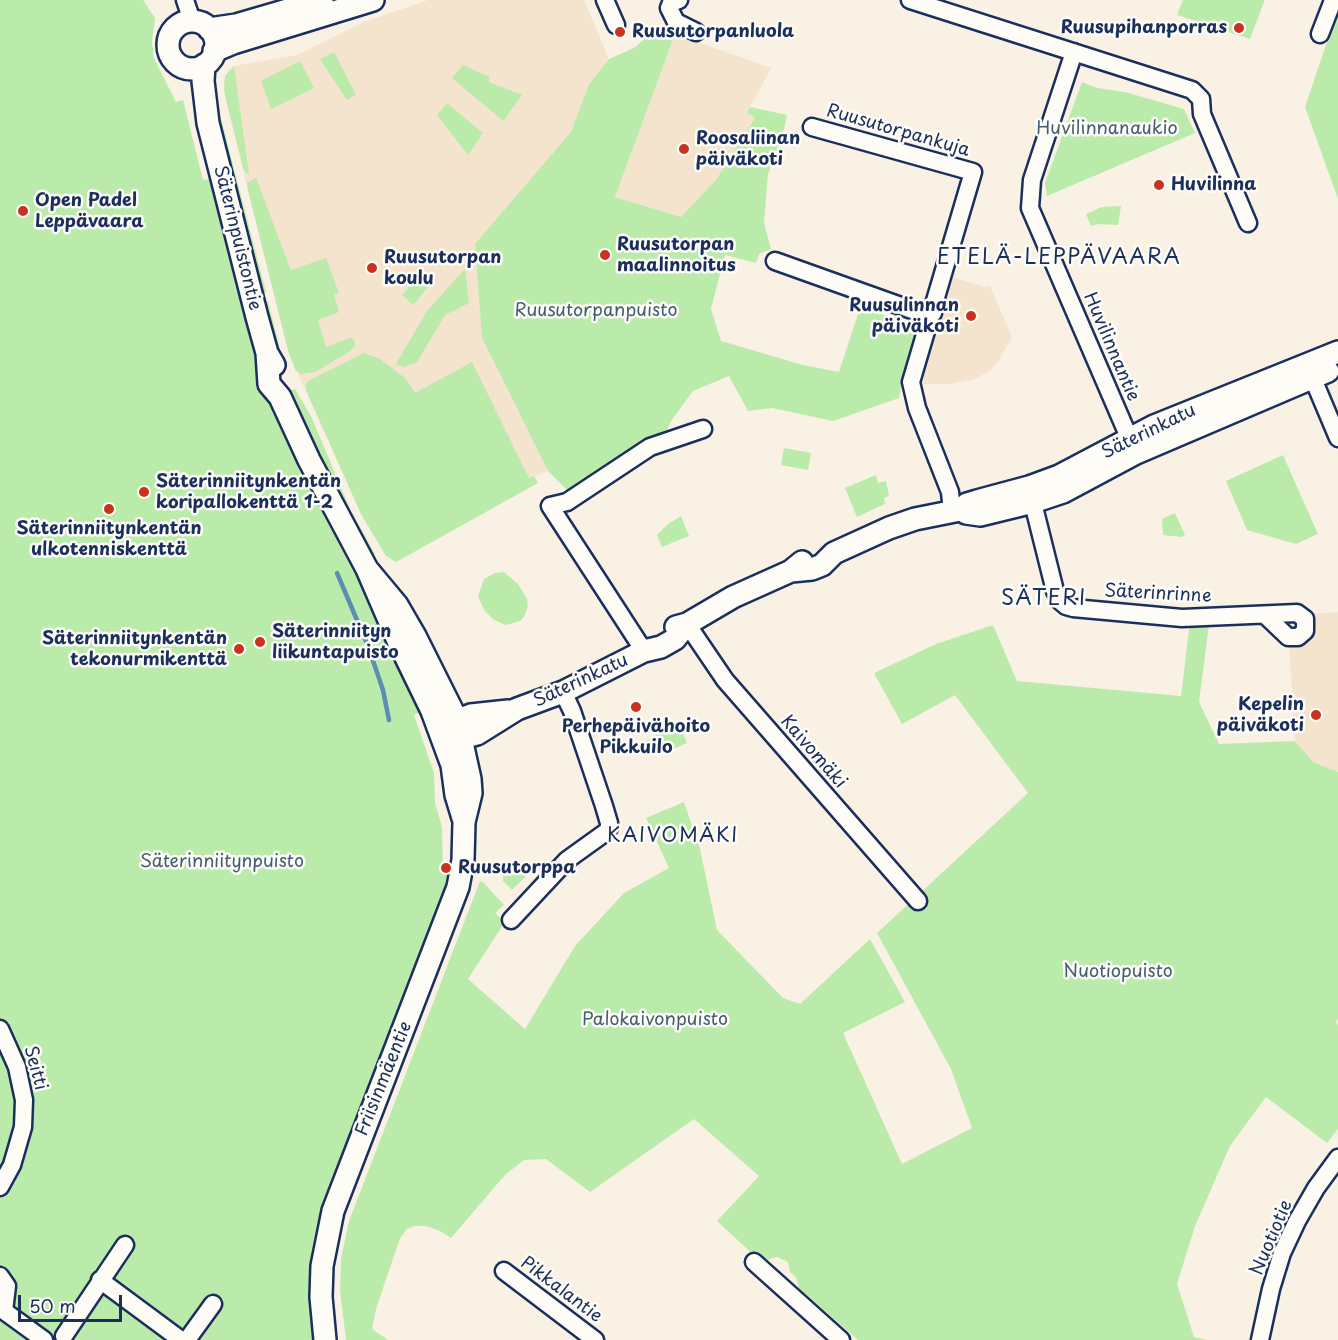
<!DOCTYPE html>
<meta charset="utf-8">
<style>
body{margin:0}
#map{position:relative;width:1338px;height:1340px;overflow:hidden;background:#f9f1e4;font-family:"Playpen Sans",sans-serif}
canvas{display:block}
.scale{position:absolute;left:18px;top:1295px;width:104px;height:27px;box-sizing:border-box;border:3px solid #1b2f5e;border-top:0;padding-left:8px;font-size:18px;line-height:21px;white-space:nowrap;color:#1b2f5e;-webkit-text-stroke:4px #fdfcf7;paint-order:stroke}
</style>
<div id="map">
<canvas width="1338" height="1340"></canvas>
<div class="scale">50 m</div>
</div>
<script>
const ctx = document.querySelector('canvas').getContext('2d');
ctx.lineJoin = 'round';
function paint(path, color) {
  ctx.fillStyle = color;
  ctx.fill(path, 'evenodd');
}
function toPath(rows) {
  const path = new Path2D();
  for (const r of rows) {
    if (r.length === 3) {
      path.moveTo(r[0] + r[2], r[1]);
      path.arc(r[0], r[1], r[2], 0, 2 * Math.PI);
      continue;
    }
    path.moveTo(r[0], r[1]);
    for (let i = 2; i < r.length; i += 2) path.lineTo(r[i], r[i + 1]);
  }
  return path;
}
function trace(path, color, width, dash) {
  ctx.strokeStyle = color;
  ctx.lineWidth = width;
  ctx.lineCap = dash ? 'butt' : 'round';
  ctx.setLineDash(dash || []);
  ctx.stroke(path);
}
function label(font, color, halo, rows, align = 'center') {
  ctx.font = font + ' "Playpen Sans",sans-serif';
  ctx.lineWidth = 5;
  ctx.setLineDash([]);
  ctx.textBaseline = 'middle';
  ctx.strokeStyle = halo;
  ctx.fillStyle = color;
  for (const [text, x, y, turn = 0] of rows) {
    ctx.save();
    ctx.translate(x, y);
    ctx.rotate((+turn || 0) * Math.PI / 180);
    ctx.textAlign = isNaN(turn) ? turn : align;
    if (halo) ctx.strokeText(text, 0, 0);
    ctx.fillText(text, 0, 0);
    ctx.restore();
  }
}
const built = toPath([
 [428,0,584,0,609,59,589,84,571,132,476,244,482,338,548,471,529,478,386,556,361,514,289,354,226,102,224,83,227,72,234,66,297,55,364,22],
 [675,34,771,68,747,113,755,118,716,181,681,217,615,197],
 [951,277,985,287,990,286,1012,337,999,360,990,371,975,379,950,384,918,384],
 [1338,612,1338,772,1313,762,1295,741,1289,642,1312,631,1314,624,1311,614]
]);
const green = toPath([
 [0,0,143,0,155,18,152,41,154,58,176,102,183,100,203,180,211,179,227,221,263,380,273,413,277,415,358,574,424,710,414,715,434,773,435,803,442,827,443,872,450,873,446,892,313,1275,311,1310,314,1340,0,1340],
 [1183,0,1264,0,1264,2,1250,39,1177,15],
 [1338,17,1338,199,1305,107,1335,18],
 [660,31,675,34,615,197,681,217,716,180,755,118,747,113,750,107,787,115,784,129,768,174,764,223,771,249,759,254,756,263,725,255,711,309,721,341,803,365,839,372,860,308,903,321,916,329,904,371,899,398,833,421,772,408,748,411,729,376,693,391,671,421,667,430,622,453,606,471,571,494,548,471,482,338,475,244,571,132,589,84,609,59,634,48,648,36],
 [334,52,356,95,347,100,320,59],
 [300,61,314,88,271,109,261,81],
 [463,65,490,77,489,82,522,95,503,121,452,78],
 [234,66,249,174,244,171,224,91,225,76],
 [1082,82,1097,88,1125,92,1184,109,1195,133,1047,196,1045,183],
 [216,99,266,292,262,296,264,303,268,301,283,361,280,363,265,317,212,100],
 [447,103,483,133,468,155,437,115],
 [256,178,291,270,326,258,339,293,334,295,339,312,318,320,326,347,352,337,355,343,355,346,349,352,315,372,301,374,296,371,289,354,247,186,247,183],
 [1121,206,1118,225,1098,224,1091,226,1086,214,1102,207],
 [465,269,469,303,445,315,417,362,403,367,396,364,427,311],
 [422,272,433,281,413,305,402,295],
 [364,353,380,359,405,378,415,393,472,362,529,478,534,476,538,483,396,562,386,556,361,514,306,390,306,384,308,381],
 [295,389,311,416,351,511,375,554,372,556,371,561,314,451,289,391],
 [784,448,811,453,808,470,781,465],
 [1283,455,1318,534,1296,544,1247,530,1226,481],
 [876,475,878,483,886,481,889,496,884,498,885,504,857,517,845,488],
 [1175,513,1185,535,1181,537,1163,535,1162,519],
 [681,516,689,536,662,547,657,535,668,524],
 [504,572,518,584,527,599,528,606,524,617,520,621,506,625,494,620,484,610,478,596,484,579,495,573],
 [1190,622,1209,625,1199,702,1219,744,1295,741,1313,762,1338,772,1338,1019,1336,1022,1338,1025,1338,1129,1327,1143,1266,1097,1230,1146,1195,1226,1177,1284,1194,1337,1206,1340,858,1340,799,1288,796,1277,790,1272,788,1262,777,1257,763,1261,758,1259,717,1221,759,1176,694,1119,590,1192,546,1159,524,1160,505,1175,451,1238,440,1231,426,1226,414,1226,407,1229,400,1238,376,1309,372,1329,388,1340,346,1340,340,1291,341,1258,349,1221,480,881,484,883,504,905,495,913,505,922,468,979,525,1029,575,946,624,893,669,868,646,818,684,802,700,849,717,930,783,998,800,1004,870,939,905,1002,843,1033,902,1164,972,1128,951,1069,877,933,1028,793,955,695,902,724,874,673,936,644,993,625,1017,681,1181,696],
 [678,722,684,730,682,732,687,743,664,753,662,747,645,754,641,744],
 [533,861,537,866,512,890,503,881,503,862,529,863]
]);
const stream = toPath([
 [337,573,368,646,383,690,389,720]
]);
const minor = toPath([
 [185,0,192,21],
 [605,0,616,25],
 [679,0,671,3,669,8,676,22,696,32],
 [910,0,1192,90,1201,99,1202,114,1248,223],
 [1320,34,1332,3,1338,1],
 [1074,52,1032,180,1030,208,1134,449],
 [812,127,973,172,911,382,917,408,950,492,952,512],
 [775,261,912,310,933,313],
 [1308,367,1338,438],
 [1030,491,1055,591,1060,601,1066,606,1073,608,1182,618,1297,613,1305,619,1305,631,1298,637,1288,637,1266,616],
 [687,624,725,680,918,901],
 [644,651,550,506,567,502,650,447,703,429],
 [511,920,567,860,606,832,609,828,609,823,604,806,572,711,563,692],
 [0,1029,17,1067,24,1100,23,1127,12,1165,0,1187],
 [754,1262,841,1340],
 [504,1271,595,1340],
 [0,1276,7,1286,4,1311],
 [100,1280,181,1340],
 [0,1308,44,1340],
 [64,1336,125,1245],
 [187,1340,213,1304],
 [1260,1340,1271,1289,1282,1253,1297,1221,1316,1188,1338,1158]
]);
const major = toPath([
 [192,45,24],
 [209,29,236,25,322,0],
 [214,51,233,43,373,0],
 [204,65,203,81,208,123,257,317,267,353,274,365],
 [267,353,269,384,280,397,309,460,367,569,399,643,432,711,452,765,456,795,463,818],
 [966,513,980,515,1033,502,1063,492,1136,453,1328,371],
 [791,571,812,569,822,565,834,553,889,528,915,519,960,510,967,504,977,501,1029,487,1059,476,1154,426,1338,352],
 [676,627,687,624,733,597,791,571,802,562],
 [445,725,471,715,508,711],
 [449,742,477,734,517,709,563,692,644,651,661,647,675,639,687,624],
 [325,1340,321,1297,322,1266,333,1211,458,887,463,860,464,822,471,793,470,779,457,720,415,636,397,605,367,569]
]);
const markers = [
 [1239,28,6,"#c8321e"],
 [620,32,6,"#c8321e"],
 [684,149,6,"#c8321e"],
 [1159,185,6,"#c8321e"],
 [23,211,6,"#c8321e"],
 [605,255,6,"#c8321e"],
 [372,268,6,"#c8321e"],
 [971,316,6,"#c8321e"],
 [144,492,6,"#c8321e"],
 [109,509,6,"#c8321e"],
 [260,642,6,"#c8321e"],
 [239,649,6,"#c8321e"],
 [636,707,6,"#c8321e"],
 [1316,715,6,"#c8321e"],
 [446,868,6,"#c8321e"]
];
const poiNames = [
 ["Ruusupihanporras",1227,28,"right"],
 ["Ruusutorpanluola",632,32],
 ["Roosaliinan",696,139],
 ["päiväkoti",696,160],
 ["Huvilinna",1171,185],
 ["Open Padel",35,201],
 ["Leppävaara",35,222],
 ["Ruusutorpan",617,245],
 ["maalinnoitus",617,266],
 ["Ruusutorpan",384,258],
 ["koulu",384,279],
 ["Ruusulinnan",959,306,"right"],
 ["päiväkoti",959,327,"right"],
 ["Säterinniitynkentän",156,482],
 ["koripallokenttä 1-2",156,503],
 ["Säterinniitynkentän",109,529,"center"],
 ["ulkotenniskenttä",109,550,"center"],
 ["Säterinniityn",272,632],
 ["liikuntapuisto",272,653],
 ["Säterinniitynkentän",227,639,"right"],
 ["tekonurmikenttä",227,660,"right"],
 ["Kepelin",1304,705,"right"],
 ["päiväkoti",1304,726,"right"],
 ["Perhepäivähoito",636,727,"center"],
 ["Pikkuilo",636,748,"center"],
 ["Ruusutorppa",458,868]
];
const parkNames = [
 ["Huvilinnanaukio",1107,129],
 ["Ruusutorpanpuisto",596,311],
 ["Säterinniitynpuisto",222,862],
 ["Nuotiopuisto",1118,972],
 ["Palokaivonpuisto",655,1020]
];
const streetNames = [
 ["Ruusutorpankuja",898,131,16],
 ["Säterinpuistontie",237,238,76],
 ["Huvilinnantie",1111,347,67],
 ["Säterinkatu",1149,432,-26],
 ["Säterinrinne",1158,594,3],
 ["Säterinkatu",581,681,-25],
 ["Kaivomäki",813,752,49],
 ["Seitti",35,1068,75],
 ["Friisinmäentie",384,1079,-68],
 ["Nuotiotie",1272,1238,-67],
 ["Pikkalantie",561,1290,37]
];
const neighbourhoodNames = [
 ["KAIVOMÄKI",673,836]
];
const quarterNames = [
 ["ETELÄ-LEPPÄVAARA",1059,258],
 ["SÄTERI",1044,599]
];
paint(built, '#f4e4ce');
paint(green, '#bbebaa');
trace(stream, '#5e8db3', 4.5);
trace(minor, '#1b2f5e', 21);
trace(major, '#1b2f5e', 26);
trace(minor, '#fdfcf7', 16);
trace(major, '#fdfcf7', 21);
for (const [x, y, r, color] of markers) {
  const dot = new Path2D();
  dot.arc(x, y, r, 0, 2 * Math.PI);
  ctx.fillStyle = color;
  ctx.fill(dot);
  trace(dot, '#fdfcf7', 2);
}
label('bold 18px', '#1b2f5e', '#fdfcf7', poiNames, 'left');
label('18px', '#435e71', '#fdfcf7', parkNames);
label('18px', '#1b2f5e', '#fdfcf7', streetNames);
ctx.letterSpacing = '1.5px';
label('20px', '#1b2f5e', '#fdfcf7', neighbourhoodNames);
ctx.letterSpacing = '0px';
ctx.letterSpacing = '1.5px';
label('21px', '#1b2f5e', '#fdfcf7', quarterNames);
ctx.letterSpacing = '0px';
</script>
